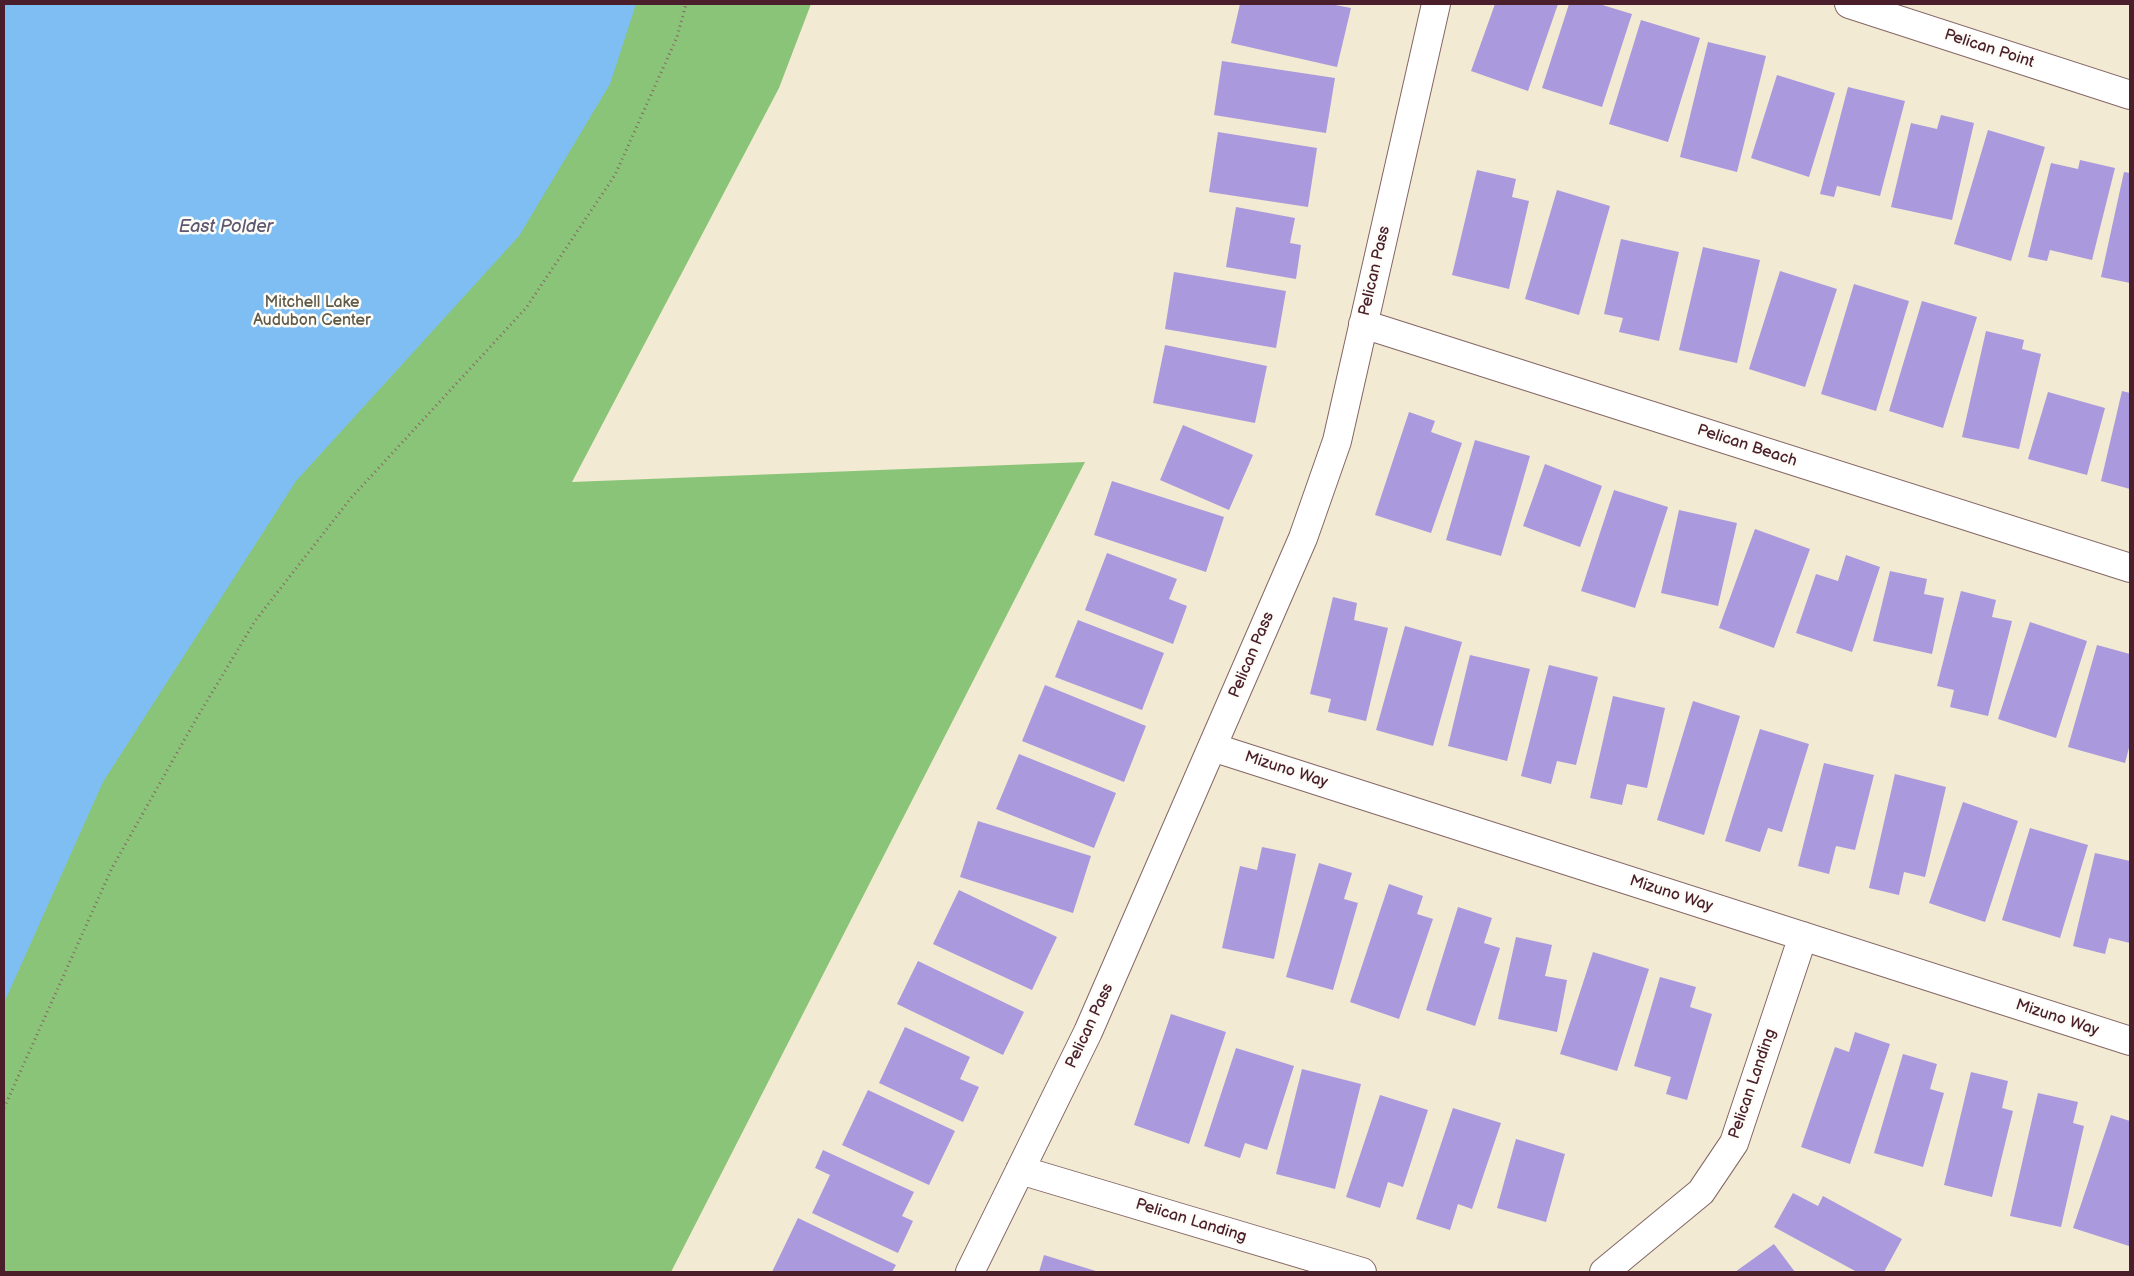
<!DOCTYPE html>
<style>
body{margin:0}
#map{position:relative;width:2134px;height:1276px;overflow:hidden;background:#f2ead2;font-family:"Balsamiq Sans",sans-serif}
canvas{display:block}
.frame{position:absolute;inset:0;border:5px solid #4a1f2b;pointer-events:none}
</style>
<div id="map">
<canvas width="2134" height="1276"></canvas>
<div class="frame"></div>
</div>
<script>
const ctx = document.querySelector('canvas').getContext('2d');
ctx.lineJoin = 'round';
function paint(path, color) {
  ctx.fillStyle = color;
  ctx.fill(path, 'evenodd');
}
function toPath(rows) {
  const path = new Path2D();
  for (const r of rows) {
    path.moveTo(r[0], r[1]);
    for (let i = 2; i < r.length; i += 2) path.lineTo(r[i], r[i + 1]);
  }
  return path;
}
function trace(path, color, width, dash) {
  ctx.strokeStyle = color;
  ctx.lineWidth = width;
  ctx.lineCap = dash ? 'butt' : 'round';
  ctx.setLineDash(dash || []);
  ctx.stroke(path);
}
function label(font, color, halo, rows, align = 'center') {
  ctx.font = font + ' "Balsamiq Sans",sans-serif';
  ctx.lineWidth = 5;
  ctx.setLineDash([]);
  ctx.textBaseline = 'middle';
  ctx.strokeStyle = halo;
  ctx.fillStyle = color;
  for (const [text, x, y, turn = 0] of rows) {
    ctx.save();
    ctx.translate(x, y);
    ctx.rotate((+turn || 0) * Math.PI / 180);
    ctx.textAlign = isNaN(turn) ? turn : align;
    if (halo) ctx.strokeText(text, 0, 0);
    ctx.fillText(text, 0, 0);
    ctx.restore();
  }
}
const green = toPath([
 [4,4,811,4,779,88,572,482,1085,462,671,1272,4,1272]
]);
const water = toPath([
 [4,4,636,4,610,84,519,236,296,481,103,782,4,1003]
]);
const building = toPath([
 [1240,4,1330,4,1351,8,1337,67,1231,43],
 [1495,4,1558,4,1528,91,1471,71],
 [1569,4,1599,4,1632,14,1602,107,1542,88],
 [1641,20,1700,38,1668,142,1609,124],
 [1708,42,1766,56,1737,172,1680,157],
 [1222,61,1335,78,1326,133,1214,115],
 [1777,75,1835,93,1809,177,1751,158],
 [1848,87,1905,101,1880,196,1837,186,1834,197,1820,194],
 [1941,115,1974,123,1952,220,1891,207,1911,123,1937,129],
 [1988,130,2045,147,2011,261,1954,244],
 [1218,132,1317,148,1308,207,1209,192],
 [2080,160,2115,168,2092,260,2050,250,2047,261,2028,257,2051,163,2078,169],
 [1477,170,1516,179,1512,197,1529,201,1509,289,1452,275],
 [2124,172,2130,173,2130,283,2101,277],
 [1557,190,1610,206,1579,315,1525,299],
 [1236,207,1295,218,1290,243,1301,245,1296,279,1226,267],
 [1621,239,1679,252,1659,341,1619,332,1623,318,1604,314],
 [1703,247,1760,260,1737,363,1679,350],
 [1780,271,1837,289,1805,387,1749,369],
 [1174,272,1286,291,1276,348,1165,329],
 [1854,284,1909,301,1876,411,1821,394],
 [1922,301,1977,317,1943,428,1889,411],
 [1986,331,2024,340,2022,349,2041,354,2019,449,1962,437],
 [1165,345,1267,366,1255,423,1153,403],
 [2122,391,2130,393,2130,489,2101,481],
 [2048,392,2105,408,2087,475,2028,459],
 [1409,412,1435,421,1431,432,1462,443,1431,533,1375,515],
 [1183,425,1253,455,1229,510,1160,480],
 [1475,440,1530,456,1501,556,1446,540],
 [1545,464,1602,486,1580,547,1523,526],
 [1112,481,1224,517,1206,572,1094,535],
 [1614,490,1668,507,1635,608,1581,591],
 [1679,510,1737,523,1718,606,1661,593],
 [1755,529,1810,549,1774,648,1719,628],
 [1107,553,1177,579,1169,599,1187,606,1173,644,1085,610],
 [1846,555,1880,567,1852,652,1796,633,1816,574,1838,581],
 [1890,571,1927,579,1924,594,1944,598,1932,654,1873,641],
 [1961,591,1996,600,1992,617,2012,621,1988,716,1950,707,1954,690,1937,686],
 [1333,597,1357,603,1354,620,1388,628,1366,721,1328,712,1331,699,1310,694],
 [1078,620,1164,653,1142,710,1055,677],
 [2030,622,2087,641,2056,738,1998,719],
 [1405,626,1462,642,1433,746,1376,730],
 [2097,645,2130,654,2130,744,2125,763,2068,747],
 [1470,655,1530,669,1507,761,1448,746],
 [1549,665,1598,677,1576,765,1557,761,1551,784,1521,776],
 [1045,685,1146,726,1124,782,1022,741],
 [1613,696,1665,708,1647,788,1627,784,1622,805,1590,798],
 [1693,701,1740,716,1704,835,1657,820],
 [1760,729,1809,744,1782,832,1768,828,1760,852,1725,841],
 [1019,754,1116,793,1094,848,996,809],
 [1824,763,1874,775,1855,850,1836,846,1829,874,1798,866],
 [1895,774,1946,787,1925,877,1904,872,1899,895,1869,888],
 [1963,802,2018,821,1985,922,1929,903],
 [978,821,1091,856,1073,913,960,877],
 [2030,828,2088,845,2060,938,2002,920],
 [1262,847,1296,854,1274,959,1222,948,1240,866,1257,870],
 [2095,853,2130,861,2130,943,2109,938,2105,954,2073,946],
 [1319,863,1352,873,1344,899,1358,903,1333,990,1286,977],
 [1389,884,1423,896,1417,914,1433,919,1399,1019,1350,1002],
 [959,890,1057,937,1032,990,933,944],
 [1458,907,1492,918,1484,943,1500,948,1475,1026,1426,1010],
 [1516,937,1552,945,1545,976,1567,980,1557,1032,1498,1019],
 [1593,952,1649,969,1617,1071,1560,1054],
 [918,961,1024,1012,1003,1055,897,1004],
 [1660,977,1696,987,1690,1007,1712,1014,1687,1100,1666,1094,1671,1077,1634,1066],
 [1171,1014,1226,1032,1189,1144,1134,1125],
 [905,1027,970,1057,960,1079,979,1087,963,1122,879,1083],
 [1855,1032,1890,1044,1850,1164,1801,1147,1835,1047,1849,1052],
 [1236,1048,1294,1066,1267,1150,1245,1143,1240,1158,1204,1146],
 [1903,1054,1937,1064,1930,1089,1944,1093,1923,1167,1874,1153],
 [1302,1069,1361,1084,1335,1189,1276,1174],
 [1971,1072,2008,1081,2002,1108,2013,1111,1992,1197,1944,1185],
 [868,1090,955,1131,929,1185,842,1145],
 [2038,1093,2078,1102,2073,1123,2084,1126,2061,1227,2010,1216],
 [1380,1095,1428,1110,1403,1187,1388,1182,1380,1208,1346,1197],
 [1453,1108,1501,1123,1472,1209,1458,1204,1450,1230,1416,1219],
 [2111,1115,2130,1121,2129,1246,2073,1228],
 [1516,1139,1565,1154,1546,1222,1497,1208],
 [823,1150,914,1192,902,1216,913,1221,898,1253,812,1213,830,1175,815,1168],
 [1793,1193,1818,1206,1823,1196,1902,1239,1884,1272,1857,1272,1774,1227],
 [798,1218,896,1265,892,1272,772,1272],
 [1774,1244,1795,1272,1735,1272],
 [1044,1255,1099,1272,1039,1272]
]);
const path = toPath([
 [4,1108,112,868,195,721,255,621,351,498,526,308,615,175,677,37,686,4]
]);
const minor = toPath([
 [1849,4,2130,95],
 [1363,324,2130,568],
 [1212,747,2130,1041],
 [1020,1170,1362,1272],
 [970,1272,1088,1032,1303,538,1337,441,1436,4],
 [1604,1272,1701,1192,1734,1143,1803,936]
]);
const streetNames = [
 ["Pelican Point",1989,49,18],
 ["Pelican Pass",1375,271,-77],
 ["Pelican Beach",1747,446,18],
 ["Pelican Pass",1252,655,-67],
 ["Mizuno Way",1286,770,18],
 ["Mizuno Way",1671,894,18],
 ["Mizuno Way",2057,1018,18],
 ["Pelican Pass",1090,1026,-65],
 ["Pelican Landing",1753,1084,-71],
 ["Pelican Landing",1191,1221,17]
];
const parkNames = [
 ["Mitchell Lake",312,303],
 ["Audubon Center",312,321]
];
const waterNames = [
 ["East Polder",226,227]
];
paint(green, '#8ac478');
paint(water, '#7fbef3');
paint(building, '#a9d');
trace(minor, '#856665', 30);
trace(path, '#856665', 3, [1, 4]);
trace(minor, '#fff', 28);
label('16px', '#4a1f2b', '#fdfcf7', streetNames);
label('16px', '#605946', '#fdfcf7', parkNames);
label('italic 18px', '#5d5771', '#fdfcf7', waterNames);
</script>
